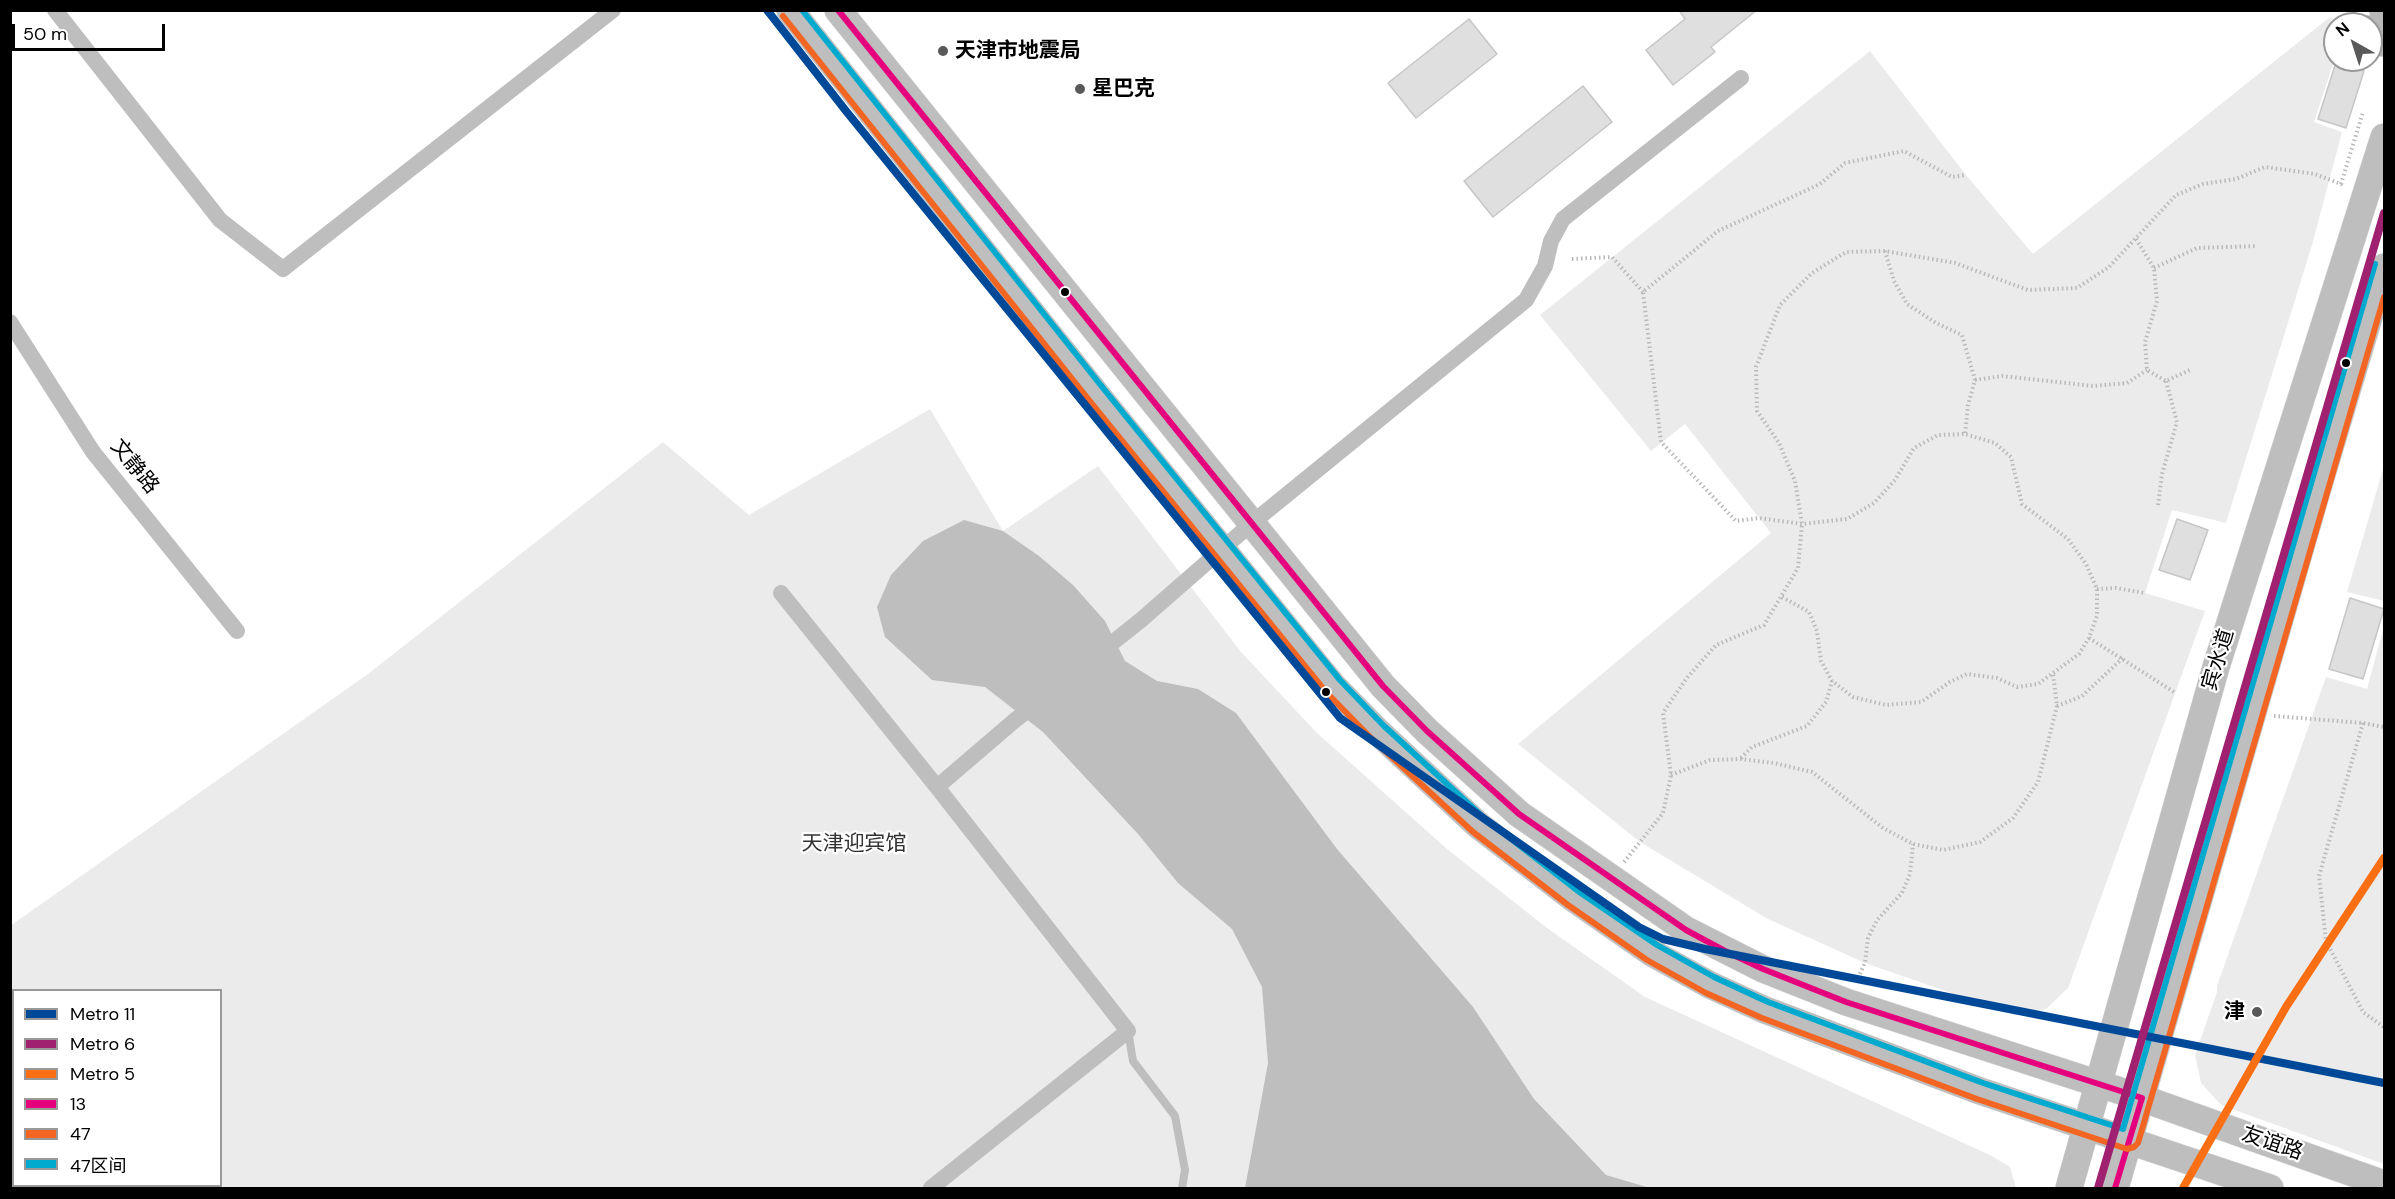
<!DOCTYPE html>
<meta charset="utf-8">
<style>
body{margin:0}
#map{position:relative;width:2395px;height:1199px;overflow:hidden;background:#fff;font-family:"DM Sans","Noto Sans SC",sans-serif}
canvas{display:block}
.frame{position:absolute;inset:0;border:12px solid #000;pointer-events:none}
.legend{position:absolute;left:12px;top:989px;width:210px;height:198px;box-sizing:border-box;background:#fff;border:2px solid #999;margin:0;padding:8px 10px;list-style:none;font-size:18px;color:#000}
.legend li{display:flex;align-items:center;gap:12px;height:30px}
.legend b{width:30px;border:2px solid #999}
.north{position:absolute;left:2323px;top:12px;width:60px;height:60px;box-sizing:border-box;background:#fff;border:2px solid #999;border-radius:50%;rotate:321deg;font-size:16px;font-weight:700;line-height:24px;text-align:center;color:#000}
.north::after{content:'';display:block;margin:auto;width:21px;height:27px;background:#595959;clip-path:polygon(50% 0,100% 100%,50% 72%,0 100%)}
.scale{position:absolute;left:12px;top:24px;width:153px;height:27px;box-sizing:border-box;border:3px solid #000;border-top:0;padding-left:8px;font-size:18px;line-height:21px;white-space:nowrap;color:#000;-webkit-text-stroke:4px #fff;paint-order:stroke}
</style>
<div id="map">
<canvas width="2395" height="1199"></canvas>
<div class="frame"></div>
<ul class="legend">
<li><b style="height:8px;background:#004998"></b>Metro 11</li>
<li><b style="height:8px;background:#9f216f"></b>Metro 6</li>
<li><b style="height:8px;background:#fb6f14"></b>Metro 5</li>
<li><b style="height:8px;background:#e5007d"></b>13</li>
<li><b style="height:8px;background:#f26522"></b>47</li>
<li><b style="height:8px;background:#00a9ce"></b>47区间</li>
</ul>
<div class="north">N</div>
<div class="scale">50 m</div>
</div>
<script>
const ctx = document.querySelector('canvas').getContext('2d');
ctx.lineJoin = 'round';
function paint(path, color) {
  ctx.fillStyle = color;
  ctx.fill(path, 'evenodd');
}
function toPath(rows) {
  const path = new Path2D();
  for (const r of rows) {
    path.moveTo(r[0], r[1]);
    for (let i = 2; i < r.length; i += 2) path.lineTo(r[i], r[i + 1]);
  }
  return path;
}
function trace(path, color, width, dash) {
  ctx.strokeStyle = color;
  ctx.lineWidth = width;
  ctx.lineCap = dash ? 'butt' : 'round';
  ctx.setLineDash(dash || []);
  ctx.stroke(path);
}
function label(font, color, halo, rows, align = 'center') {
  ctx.font = font + ' "DM Sans","Noto Sans SC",sans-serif';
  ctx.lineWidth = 4.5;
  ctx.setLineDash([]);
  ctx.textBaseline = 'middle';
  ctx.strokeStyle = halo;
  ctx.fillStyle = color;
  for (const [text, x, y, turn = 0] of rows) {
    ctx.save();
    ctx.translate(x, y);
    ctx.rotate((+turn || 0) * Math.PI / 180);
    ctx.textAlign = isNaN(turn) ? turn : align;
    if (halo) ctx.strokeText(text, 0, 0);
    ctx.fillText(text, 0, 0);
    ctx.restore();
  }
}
const green = toPath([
 [2330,17,2338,24,2335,24,2335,58,2314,122,2342,132,2312,245,2226,523,2172,510,2145,593,2205,611,2068,988,2046,1009,2015,1015,1865,963,1768,919,1640,842,1518,744,1771,533,1685,424,1651,451,1540,315,1870,51,1966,175,2033,254],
 [930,409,1003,531,1098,466,1241,652,1317,733,1447,849,1547,928,1645,997,1992,1156,2010,1167,2016,1188,11,1188,10,926,368,674,663,442,749,515],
 [14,990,220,990,220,1186,14,1186],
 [2384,466,2384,601,2347,592],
 [2384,626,2384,1164,2221,1105,2201,1083,2195,1055,2217,992,2217,986,2326,677,2367,689]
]);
const water = toPath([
 [964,520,1003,531,1039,556,1073,585,1105,621,1125,661,1157,681,1198,689,1236,713,1337,849,1473,1007,1534,1099,1606,1175,1650,1188,1245,1188,1268,1063,1262,987,1232,929,1178,883,1138,834,1043,732,985,687,932,680,885,637,877,607,891,575,923,541]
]);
const building = toPath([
 [1679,10,1757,10,1711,47,1715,52,1673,85,1646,50,1685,19,1679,10],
 [1469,19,1497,54,1416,118,1388,83,1469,19],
 [2336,62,2364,71,2346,128,2318,119,2336,62],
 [1583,86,1612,122,1493,217,1464,181,1583,86],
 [2177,519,2208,530,2190,580,2159,570,2177,519],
 [2350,598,2384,609,2363,679,2329,669,2350,598]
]);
const path = toPath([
 [2136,239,2154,268,2157,301,2145,342,2147,370,2166,381,2190,370],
 [1885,251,1894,281,1907,304,1936,323,1962,335,1975,380,1968,405,1965,434],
 [1572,259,1612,257,1643,292],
 [2154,268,2197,248,2257,246],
 [1975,380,2002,376,2093,386,2127,383,2147,370],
 [2158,505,2162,474,2177,422,2166,381],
 [2097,589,2116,588,2145,593],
 [1782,597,1809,612,1817,631,1821,661,1832,681,1853,697,1886,705,1921,702,1950,682,1967,674,1997,678,2017,687,2038,684,2079,654,2089,638,2097,616,2097,589,2086,564,2068,539,2022,504,2011,457,1995,443,1965,434,1938,435,1914,448,1895,480,1874,503,1847,519,1802,524,1759,518,1736,521,1661,442,1643,292,1718,231,1820,184,1845,163,1904,151,1952,177,1966,175],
 [2089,638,2174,692],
 [2057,706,2082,696,2123,658],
 [2274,716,2363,723,2384,727],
 [2363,723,2319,876,2326,941,2363,1012,2384,1027],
 [1741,758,1752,747,1807,726,1826,702,1832,681],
 [1671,775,1710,760,1740,759,1774,763,1812,772,1883,828,1913,844,1943,850,1980,842,2013,818,2038,782,2057,706,2053,674],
 [1624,862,1663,813,1671,775,1663,713,1686,679,1716,645,1764,625,1798,568,1802,524,1795,481,1779,443,1757,411,1756,367,1780,305,1812,273,1846,252,1885,251,1955,263,2028,290,2077,288,2109,267,2176,195,2203,184,2236,179,2265,167,2315,174,2341,184,2363,112],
 [1856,982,1865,963,1868,938,1877,920,1902,893,1910,874,1913,844]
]);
const lane = toPath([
 [1128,1031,1133,1061,1175,1116,1185,1170,1182,1188]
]);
const street = toPath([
 [55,10,220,220,283,269,613,10],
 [10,322,93,452,237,631],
 [781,593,937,787,1128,1031,931,1188],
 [937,787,1014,721,1141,620,1252,523,1526,300,1545,266,1551,241,1563,219,1741,78]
]);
const secondary = toPath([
 [2381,10,2384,15],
 [2371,27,2384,45]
]);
const primary = toPath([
 [790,10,1096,394,1333,686,1377,731,1478,825,1573,898,1652,953,1710,985,1765,1010,1980,1091,2270,1188],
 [838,10,1383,686,1427,731,1519,814,1686,930,1763,969,1846,1002,2130,1094,2384,1184],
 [2069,1188,2216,667,2384,137],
 [2115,1188,2319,484,2384,267]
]);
const bus1 = toPath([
 [838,10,1383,686,1427,731,1519,814,1686,930,1725,951,1763,969,1846,1002,2142,1098,2115,1188]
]);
const bus2 = toPath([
 [783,16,1089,400,1326,692,1371,738,1473,832,1568,905,1647,960,1706,993,1762,1018,1977,1099,2127,1149,2134,1147,2138,1143,2384,297]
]);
const bus3 = toPath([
 [802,10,1103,388,1340,680,1383,725,1484,818,1578,891,1657,945,1714,977,1768,1002,1983,1083,2123,1129,2375,264]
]);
const metro1 = toPath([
 [767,10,846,111,1340,718,1639,927,1663,939,1705,949,2384,1083]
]);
const metro2 = toPath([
 [2098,1188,2384,213]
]);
const metro3 = toPath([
 [2183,1188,2286,1007,2384,858]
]);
const markers = [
 [943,51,6,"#595959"],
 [1080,89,6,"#595959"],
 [1065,292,5,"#000"],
 [2346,363,5,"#000"],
 [1326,692,5,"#000"],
 [2257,1012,6,"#595959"]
];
const poiNames = [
 ["天津市地震局",955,51],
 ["星巴克",1092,89],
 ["津",2245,1012,"right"]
];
const streetNames = [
 ["文静路",134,467,51],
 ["宾水道",2219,660,-73],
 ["友谊路",2272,1144,19]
];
const parkNames = [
 ["天津迎宾馆",854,844]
];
paint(green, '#ebebeb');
paint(water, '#bebebe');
paint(building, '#dfdfdf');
trace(building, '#c6c6c6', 1.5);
trace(primary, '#dbdbdb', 28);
trace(path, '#b9b9b9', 4, [1.5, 3]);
trace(lane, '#bebebe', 8);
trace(street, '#bebebe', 16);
trace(secondary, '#b8b8b8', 24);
trace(primary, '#bebebe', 27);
trace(bus1, '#e5007d', 6);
trace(bus2, '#f26522', 6);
trace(bus3, '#00a9ce', 6);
trace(metro1, '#004998', 8);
trace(metro2, '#9f216f', 8);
trace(metro3, '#fb6f14', 8);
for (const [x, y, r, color] of markers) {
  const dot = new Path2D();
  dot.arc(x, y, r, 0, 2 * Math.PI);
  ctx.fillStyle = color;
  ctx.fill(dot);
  trace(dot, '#fff', 2);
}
label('bold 21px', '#000', '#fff', poiNames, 'left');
label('21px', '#000', '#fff', streetNames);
label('21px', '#323232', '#fff', parkNames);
</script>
